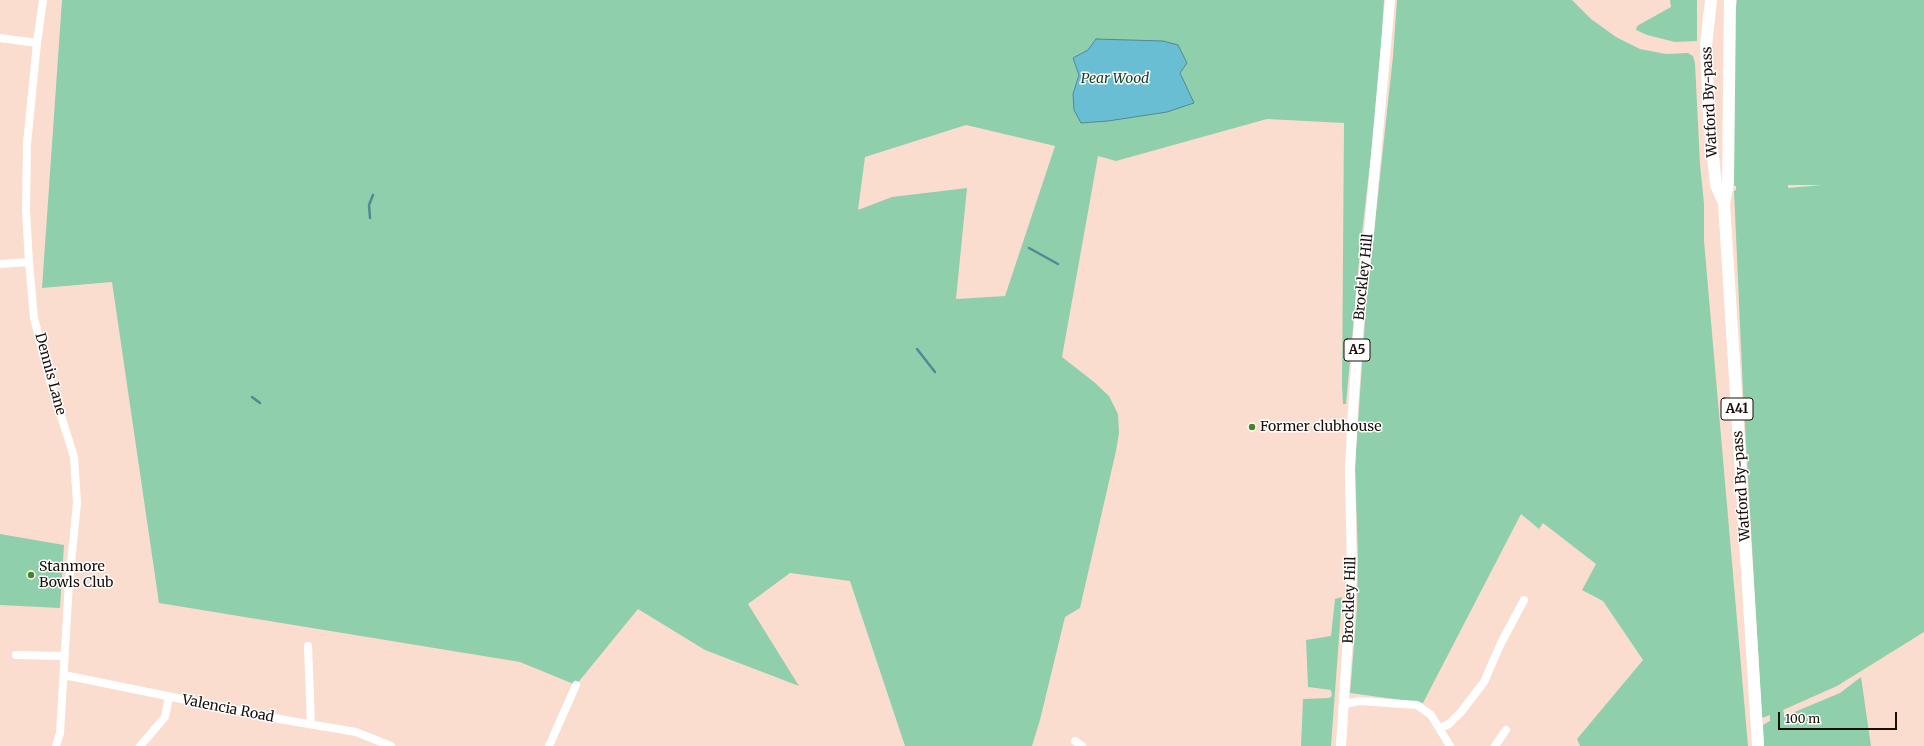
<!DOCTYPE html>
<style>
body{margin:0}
#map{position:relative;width:1924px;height:746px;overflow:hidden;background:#fbddd0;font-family:Merriweather,serif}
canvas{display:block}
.scale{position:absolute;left:1778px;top:712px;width:119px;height:18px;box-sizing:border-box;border:2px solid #1a0e09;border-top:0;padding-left:5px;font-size:12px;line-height:14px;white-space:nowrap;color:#1a0e09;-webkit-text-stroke:3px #fff;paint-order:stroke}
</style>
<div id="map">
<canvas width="1924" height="746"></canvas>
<div class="scale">100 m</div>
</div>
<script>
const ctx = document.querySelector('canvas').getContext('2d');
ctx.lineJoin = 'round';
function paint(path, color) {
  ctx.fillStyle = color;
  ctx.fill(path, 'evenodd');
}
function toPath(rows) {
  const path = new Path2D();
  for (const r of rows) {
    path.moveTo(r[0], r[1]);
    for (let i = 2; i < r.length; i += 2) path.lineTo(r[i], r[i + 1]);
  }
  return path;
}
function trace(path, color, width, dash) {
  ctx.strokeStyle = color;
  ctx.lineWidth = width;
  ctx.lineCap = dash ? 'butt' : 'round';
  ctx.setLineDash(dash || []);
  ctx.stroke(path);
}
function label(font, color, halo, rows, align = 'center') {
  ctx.font = font + ' Merriweather,serif';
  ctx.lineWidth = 3;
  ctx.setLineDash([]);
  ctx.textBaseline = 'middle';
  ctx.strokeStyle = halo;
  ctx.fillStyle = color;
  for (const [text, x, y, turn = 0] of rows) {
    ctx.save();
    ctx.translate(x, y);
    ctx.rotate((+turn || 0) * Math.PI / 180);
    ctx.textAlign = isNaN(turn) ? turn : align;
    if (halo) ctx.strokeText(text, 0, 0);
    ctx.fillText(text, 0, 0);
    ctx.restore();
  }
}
const green = toPath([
 [62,0,1384,0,1378,94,1360,251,1346,404,1343,404,1342,387,1344,123,1267,119,1116,161,1098,156,1062,357,1094,382,1109,396,1118,414,1119,433,1116,451,1080,608,1065,617,1040,720,1032,746,905,746,850,581,790,573,748,604,799,686,705,650,638,609,576,685,520,662,159,603,112,282,42,288],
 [966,125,1055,146,1005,296,956,299,967,188,892,197,858,210,865,157],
 [1397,0,1572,0,1591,19,1616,37,1640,49,1666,54,1688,53,1693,56,1695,63,1700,164,1704,204,1704,241,1748,746,1580,746,1577,739,1643,660,1603,601,1582,590,1596,564,1543,523,1539,529,1521,514,1423,703,1350,693,1357,608,1358,558,1355,466,1366,306,1393,56],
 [1670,0,1697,0,1697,41,1675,42,1647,35,1636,30,1637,26,1671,7],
 [1737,0,1924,0,1924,632,1837,686,1783,710,1785,716,1840,693,1861,677,1871,746,1764,746,1763,725,1770,721,1770,715,1762,718,1743,392,1734,191,1736,190,1736,186,1732,186,1730,46],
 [1788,185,1822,185,1788,188],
 [0,534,64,545,60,608,0,605],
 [1342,597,1331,746,1301,746,1303,699,1329,698,1332,696,1331,690,1308,687,1306,640,1331,636,1335,599]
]);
const water = toPath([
 [1096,39,1163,41,1178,45,1187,63,1180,73,1194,103,1167,112,1108,121,1081,123,1074,110,1073,94,1079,75,1073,58,1088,50,1096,39]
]);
const stream = toPath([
 [370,218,369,205,373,195],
 [1029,248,1058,264],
 [917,349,935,372],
 [252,397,260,403]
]);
const minor = toPath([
 [43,0,37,43,27,144,26,210,29,262,34,318,51,384,74,457,77,503,69,583,60,733,56,746],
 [0,38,37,43],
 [0,264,29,262],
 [308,646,311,724],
 [16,655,65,656],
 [64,675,285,720,356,732,391,746],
 [1344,701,1349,703,1360,701,1417,705,1431,715,1450,746],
 [1440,728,1449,724,1461,712,1484,682,1501,643,1524,600],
 [1075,741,1082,746],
 [140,746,165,717,169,697],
 [549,746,576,685],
 [1495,746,1506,730]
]);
const major = toPath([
 [1341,746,1352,573,1350,470,1353,410,1361,293,1368,244,1390,0]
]);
const highway = toPath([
 [1711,0,1706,46,1709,117,1716,185,1724,203],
 [1730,0,1728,184,1724,203,1758,746]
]);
const markers = [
 [1252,427,4,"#478422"],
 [31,575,4,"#478422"]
];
const shields = [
 [1357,350,26],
 [1737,409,32]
];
const shieldNames = [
 ["A5",1357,350],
 ["A41",1737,409]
];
const parkNames = [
 ["Pear Wood",1115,79]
];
const streetNames = [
 ["Watford By-pass",1710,102,-93],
 ["Brockley Hill",1364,277,-84],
 ["Dennis Lane",50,374,75],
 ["Watford By-pass",1742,486,-94],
 ["Brockley Hill",1350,600,-88],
 ["Valencia Road",228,709,11]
];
const poiNames = [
 ["Former clubhouse",1260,427],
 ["Stanmore",39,567],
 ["Bowls Club",39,583]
];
paint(green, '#90cfab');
paint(water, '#6abed3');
trace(water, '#528996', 1);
trace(stream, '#528996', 2.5);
trace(minor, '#fff', 8);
trace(major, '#fff', 10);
trace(highway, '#fff', 12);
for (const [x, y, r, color] of markers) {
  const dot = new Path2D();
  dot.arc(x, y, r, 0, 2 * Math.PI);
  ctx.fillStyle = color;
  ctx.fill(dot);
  trace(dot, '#fff', 1.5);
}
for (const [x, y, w] of shields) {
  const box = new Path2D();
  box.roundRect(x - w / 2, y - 11, w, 22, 3);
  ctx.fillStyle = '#fff';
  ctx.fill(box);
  trace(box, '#1a0e09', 1);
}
label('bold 13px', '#1a0e09', null, shieldNames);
label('italic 14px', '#0d432a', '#fff', parkNames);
label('14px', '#1a0e09', '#fff', streetNames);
label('14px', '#1a0e09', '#fff', poiNames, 'left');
</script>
